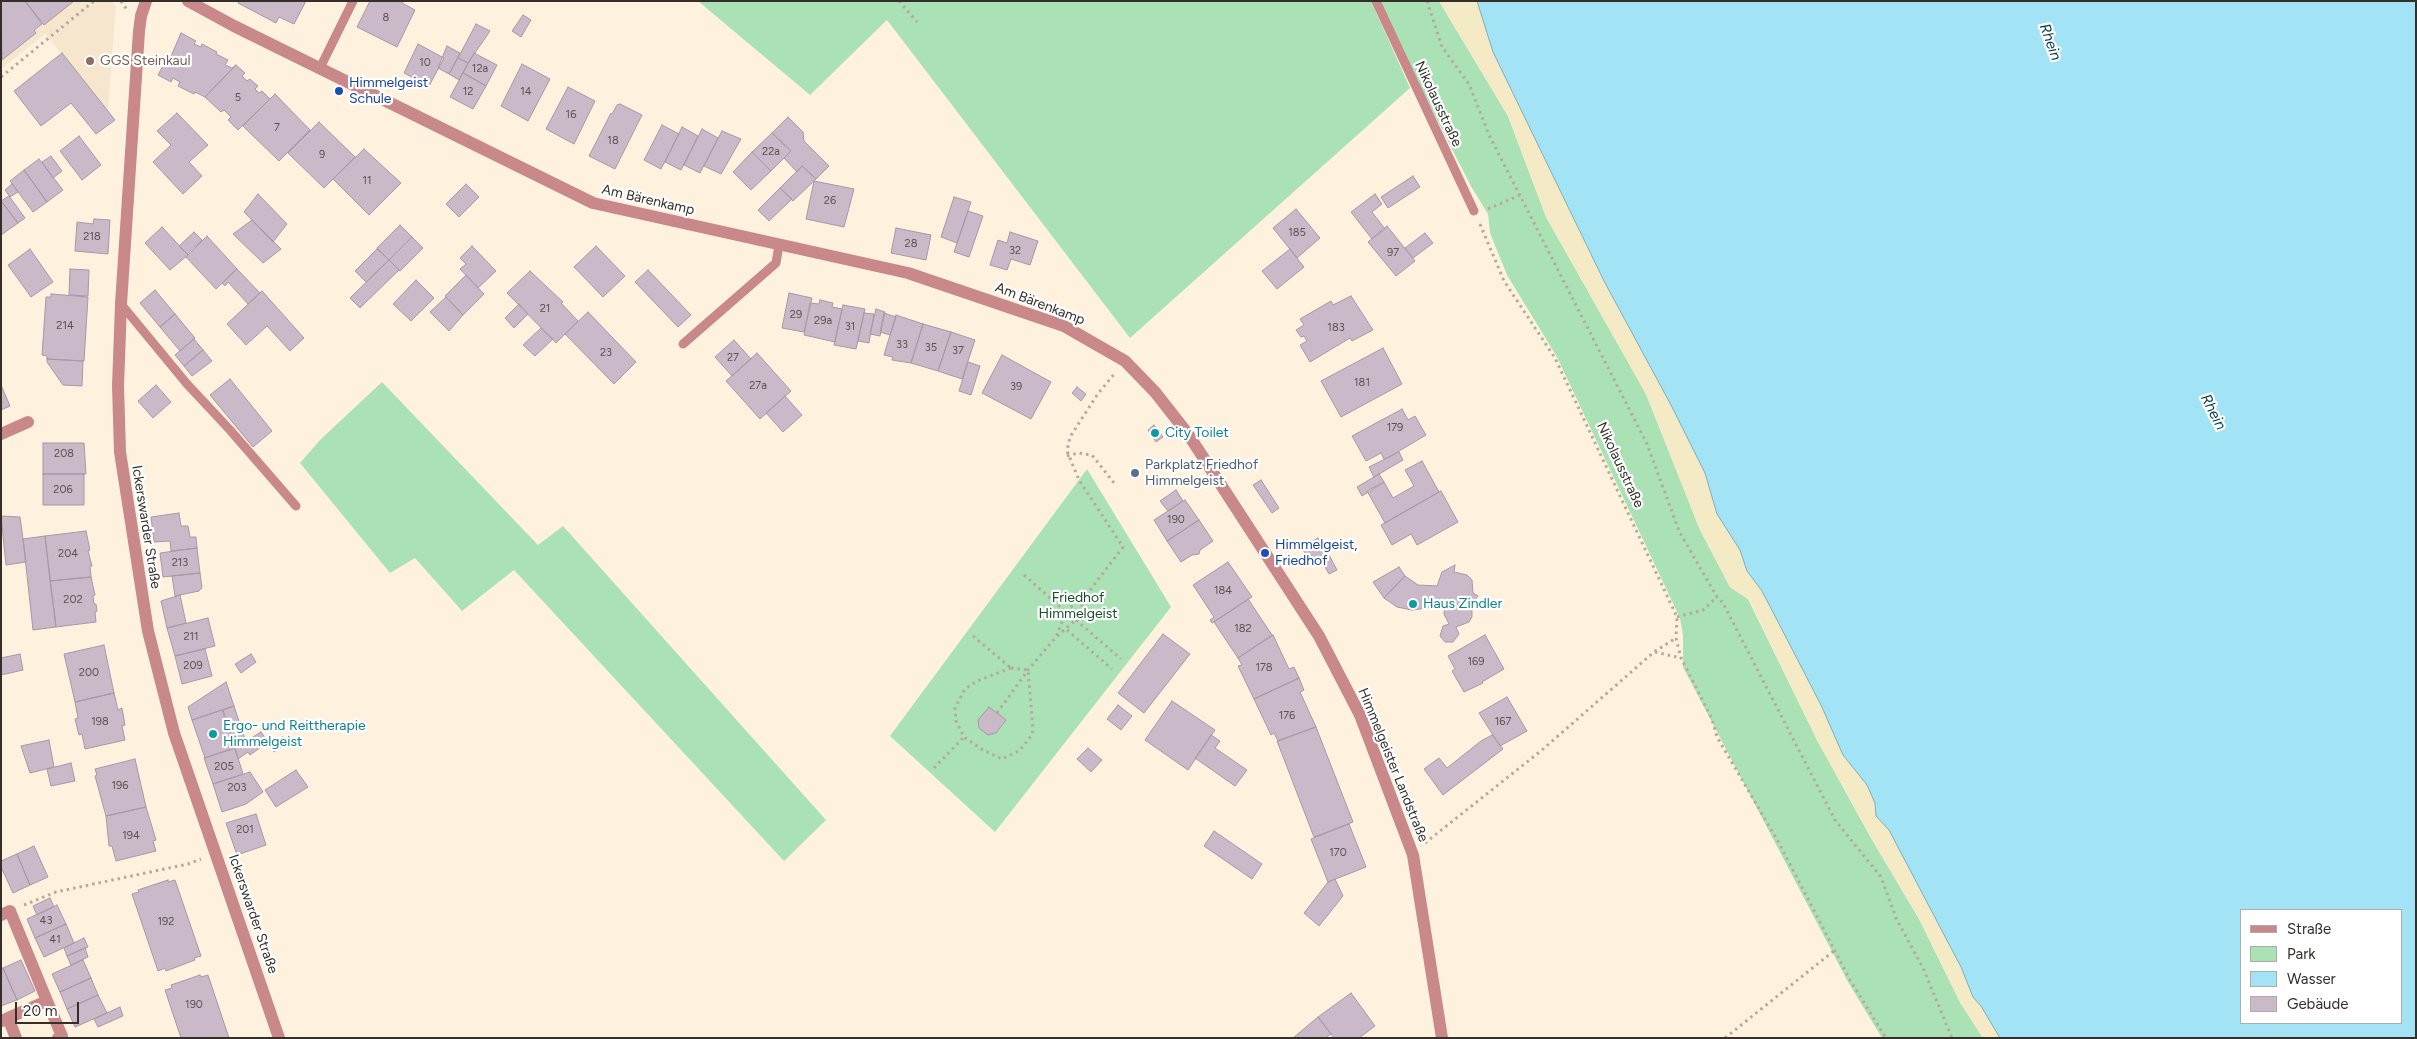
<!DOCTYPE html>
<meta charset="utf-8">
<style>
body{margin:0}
#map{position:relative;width:2417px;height:1039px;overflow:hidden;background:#fef2df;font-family:Figtree,sans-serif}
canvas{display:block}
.frame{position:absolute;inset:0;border:2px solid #343029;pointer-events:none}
.legend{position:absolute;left:2240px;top:909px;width:162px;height:115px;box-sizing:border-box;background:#fff;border:1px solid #aeaca9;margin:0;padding:6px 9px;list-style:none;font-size:15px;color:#343029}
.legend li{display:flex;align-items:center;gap:10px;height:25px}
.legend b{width:25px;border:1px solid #aeaca9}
.scale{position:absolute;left:15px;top:1002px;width:64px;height:22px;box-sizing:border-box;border:2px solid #343029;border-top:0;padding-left:6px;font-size:15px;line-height:18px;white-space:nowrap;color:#343029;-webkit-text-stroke:4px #fff;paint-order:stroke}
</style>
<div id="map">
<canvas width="2417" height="1039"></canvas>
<div class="frame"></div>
<ul class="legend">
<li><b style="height:6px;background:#c9888a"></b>Straße</li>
<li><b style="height:14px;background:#aae2b6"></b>Park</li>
<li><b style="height:14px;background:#a2e3f5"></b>Wasser</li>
<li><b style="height:14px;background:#cab9c8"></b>Gebäude</li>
</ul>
<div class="scale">20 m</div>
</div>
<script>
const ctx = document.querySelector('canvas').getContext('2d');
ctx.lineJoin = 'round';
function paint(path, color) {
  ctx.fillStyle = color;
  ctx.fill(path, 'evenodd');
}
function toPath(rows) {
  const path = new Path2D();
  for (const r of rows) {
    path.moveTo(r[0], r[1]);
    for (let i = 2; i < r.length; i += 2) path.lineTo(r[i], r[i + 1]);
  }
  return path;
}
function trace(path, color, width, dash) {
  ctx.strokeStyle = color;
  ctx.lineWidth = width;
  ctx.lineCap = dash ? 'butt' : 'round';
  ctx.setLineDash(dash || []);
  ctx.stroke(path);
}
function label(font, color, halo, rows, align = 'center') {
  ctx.font = font + ' Figtree,sans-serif';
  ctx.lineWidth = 4.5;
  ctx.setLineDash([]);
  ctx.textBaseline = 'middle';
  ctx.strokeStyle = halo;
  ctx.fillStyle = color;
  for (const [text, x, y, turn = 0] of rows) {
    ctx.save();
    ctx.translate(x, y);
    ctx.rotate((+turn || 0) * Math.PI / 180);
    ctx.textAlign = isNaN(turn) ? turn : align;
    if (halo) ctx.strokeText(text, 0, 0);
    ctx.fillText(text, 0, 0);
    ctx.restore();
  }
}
const built = toPath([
 [1,1,112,1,116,6,108,111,45,34,1,69]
]);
const green = toPath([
 [698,1,1371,1,1410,88,1130,338,887,20,810,95],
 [1380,1,1439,1,1508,116,1546,217,1646,394,1700,530,1730,587,1748,599,1817,740,1871,838,1919,919,1961,1004,1983,1038,1882,1038,1848,982,1683,667,1683,635,1680,618,1557,357,1507,275,1490,233,1488,214,1472,188,1420,87],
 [382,382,538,545,563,526,826,820,784,861,514,570,462,611,415,558,390,573,300,463,320,440],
 [1087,469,1171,607,995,832,890,736]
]);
const sand = toPath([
 [1439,1,1477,1,1493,52,1604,281,1671,405,1705,473,1717,514,1740,550,1747,571,1762,591,1821,705,1843,755,1867,785,1875,803,1876,816,1889,830,1961,967,1973,997,1981,1006,2000,1038,1983,1038,1961,1004,1919,919,1871,838,1817,740,1749,599,1730,587,1700,530,1646,394,1546,217,1508,116]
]);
const water = toPath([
 [1477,1,2416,1,2416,1038,2000,1038,1981,1006,1973,997,1961,967,1889,830,1876,816,1875,803,1867,785,1843,755,1821,705,1762,591,1747,571,1740,550,1717,514,1705,473,1671,405,1604,281,1493,52,1477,1],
 [2241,910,2401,910,2401,1023,2241,1023,2241,910]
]);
const building = toPath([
 [1,1,25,1,42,24,34,30,36,33,2,60,1,1],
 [25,1,74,1,44,25,25,1],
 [239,1,306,1,294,24,279,17,276,23,238,3,239,1],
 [370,1,403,1,402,3,415,10,397,47,357,27,370,1],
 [523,15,531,20,521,37,512,31,523,15],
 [476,24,490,31,468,63,458,58,476,24],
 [181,33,196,41,194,44,201,47,202,44,217,52,216,54,228,60,225,65,232,68,236,65,205,97,195,92,194,94,178,86,180,82,173,78,171,82,158,75,166,60,169,61,181,33],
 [418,44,444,58,429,86,404,73,418,44],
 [447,46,460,53,449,74,438,68,447,46],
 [62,53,115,120,96,134,71,103,41,126,14,91,62,53],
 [474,53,497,65,486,86,463,73,474,53],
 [458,58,468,63,459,80,449,74,458,58],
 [522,64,550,79,528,121,501,106,522,64],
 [236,65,245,73,242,76,247,81,250,79,258,86,255,89,259,93,262,91,270,99,238,130,228,120,231,117,224,110,221,112,205,97,236,65],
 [463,73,486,86,473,109,450,97,463,73],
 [568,87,595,101,574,144,546,129,568,87],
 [275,94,310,130,279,161,243,126,275,94],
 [620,104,642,115,615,169,589,156,611,113,612,114,617,105,620,104],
 [177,113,208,145,189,162,202,176,183,194,153,162,171,145,157,131,177,113],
 [788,117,803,132,804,141,829,166,816,179,802,166,797,172,784,158,791,151,772,133,788,117],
 [319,122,355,157,324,188,288,153,319,122],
 [662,125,679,134,661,169,644,160,662,125],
 [682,127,698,136,681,170,665,162,682,127],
 [702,129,718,138,700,173,684,165,702,129],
 [722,131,741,139,721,174,704,166,722,131],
 [772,133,791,151,771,171,752,152,772,133],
 [79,136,101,165,82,180,60,151,79,136],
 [364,149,401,183,369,215,333,179,364,149],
 [752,152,771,171,751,190,733,172,752,152],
 [51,156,62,171,53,178,42,162,51,156],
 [39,159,63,190,47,202,24,170,39,159],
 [802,166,816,179,793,201,780,188,802,166],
 [24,170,47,202,33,212,10,181,24,170],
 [1413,176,1420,187,1388,208,1381,197,1413,176],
 [814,181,854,189,844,227,806,219,814,181],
 [12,184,18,192,10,197,5,190,12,184],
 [466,184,479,197,459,217,446,204,466,184],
 [780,188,792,199,769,221,758,210,780,188],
 [258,194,287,224,273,242,244,212,258,194],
 [1375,194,1382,204,1372,212,1385,229,1372,239,1351,212,1375,194],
 [9,196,25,218,18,223,1,201,9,196],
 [954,197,971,202,957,243,941,237,954,197],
 [1,201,18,223,1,235,1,201],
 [1296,209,1320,238,1297,258,1273,228,1296,209],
 [968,211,983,216,969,257,954,252,968,211],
 [94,219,110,220,108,254,75,251,77,222,93,224,94,219],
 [252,220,281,249,263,263,233,234,252,220],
 [400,225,412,237,389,260,377,248,400,225],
 [1387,226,1415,261,1396,276,1368,242,1387,226],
 [162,227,188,255,170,270,145,243,162,227],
 [896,228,931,235,926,260,891,253,896,228],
 [194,232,202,240,187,254,179,246,194,232],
 [1010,232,1038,241,1030,265,1011,259,1007,270,990,265,998,240,1007,243,1010,232],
 [1425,233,1433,243,1413,258,1405,248,1425,233],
 [207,236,237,269,216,289,186,257,207,236],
 [412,237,423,248,400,271,389,260,412,237],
 [472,246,496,271,478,288,460,269,466,264,460,258,472,246],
 [596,246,625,276,603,297,574,267,596,246],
 [30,249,53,282,31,297,8,265,30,249],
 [377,249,389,260,366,282,355,271,377,249],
 [1290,249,1304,267,1277,289,1262,271,1290,249],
 [389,260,399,270,360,308,350,298,389,260],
 [70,269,89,270,88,296,69,295,70,269],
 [237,269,260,293,248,304,228,282,225,286,222,283,237,269],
 [648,270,691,315,678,327,635,282,648,270],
 [530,271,563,302,561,303,578,321,556,343,507,293,530,271],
 [466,275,484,294,463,315,445,296,466,275],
 [416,280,434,298,411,321,393,304,416,280],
 [155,290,175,314,160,327,140,303,155,290],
 [262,291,304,338,290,351,267,326,246,345,227,324,262,291],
 [789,293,812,298,804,332,782,328,789,293],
 [51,294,88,297,84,361,47,359,47,356,42,355,46,297,51,297,51,294],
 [1351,296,1373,330,1352,341,1350,338,1310,362,1300,345,1307,341,1304,336,1301,337,1296,330,1304,325,1300,319,1331,301,1333,305,1351,296],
 [446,297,463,315,449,331,430,312,446,297],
 [820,300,833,303,832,307,842,309,835,342,804,335,810,303,819,304,820,300],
 [519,304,528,314,514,328,505,318,519,304],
 [843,305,865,309,856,349,834,345,843,305],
 [876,309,885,312,880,336,870,334,876,309],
 [588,312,636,362,614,384,565,334,588,312],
 [864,313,874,314,869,343,858,341,864,313],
 [884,313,896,317,890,335,880,332,884,313],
 [175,314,195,338,180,351,160,327,175,314],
 [896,315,923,324,911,363,892,360,893,357,884,355,896,315],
 [923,324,951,332,938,371,911,363,923,324],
 [541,328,553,339,535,356,523,345,541,328],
 [951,332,975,340,962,379,938,371,951,332],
 [194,339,203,350,184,366,175,355,194,339],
 [734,340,751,359,732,376,715,357,734,340],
 [1383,348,1402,384,1341,417,1321,381,1383,348],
 [203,350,212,361,192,376,184,366,203,350],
 [757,353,791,391,760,419,726,381,757,353],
 [1002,355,1051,382,1031,419,982,393,1002,355],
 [47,359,83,361,82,386,63,385,47,362,47,359],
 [968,362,980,366,971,395,959,391,968,362],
 [230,379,272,431,253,447,210,395,230,379],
 [1,385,10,406,1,410,1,385],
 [156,385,171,402,153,418,138,401,156,385],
 [1077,387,1086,394,1081,401,1072,393,1077,387],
 [785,396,802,415,783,432,766,413,785,396],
 [1402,409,1408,420,1415,416,1426,435,1389,457,1384,459,1381,453,1366,461,1352,436,1402,409],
 [1154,425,1163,437,1156,442,1148,430,1154,425],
 [43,443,84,443,86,474,43,474,43,443],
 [1399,452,1403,460,1374,477,1369,467,1399,452],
 [1422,461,1439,492,1385,523,1367,491,1384,482,1393,498,1414,486,1405,470,1422,461],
 [43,474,84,474,84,505,43,505,43,474],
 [1379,474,1384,482,1362,496,1357,487,1379,474],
 [1261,480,1279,508,1272,513,1253,485,1261,480],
 [1176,490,1183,501,1168,511,1160,501,1176,490],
 [1441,491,1458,522,1417,545,1411,534,1392,545,1381,525,1441,491],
 [1185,500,1199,520,1167,541,1154,520,1185,500],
 [179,513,181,526,188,526,190,537,196,537,197,548,171,551,170,541,154,542,151,517,179,513],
 [1,516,20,517,26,562,6,565,1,516],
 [1199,520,1213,541,1200,550,1199,554,1192,555,1181,562,1167,541,1199,520],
 [86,531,90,550,88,551,92,566,90,566,91,577,50,581,45,536,86,531],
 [45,536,56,627,33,630,23,539,45,536],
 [1318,538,1327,554,1311,564,1302,548,1318,538],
 [197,548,200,573,163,577,160,553,197,548],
 [1329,555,1337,570,1329,574,1321,560,1329,555],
 [1228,562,1252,597,1212,623,1210,620,1214,617,1193,585,1228,562],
 [1455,565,1454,572,1467,575,1472,580,1473,593,1478,596,1472,604,1472,617,1469,622,1456,627,1459,634,1453,642,1445,642,1440,636,1443,626,1449,624,1444,614,1445,604,1441,600,1428,608,1412,610,1397,607,1384,598,1405,576,1418,585,1437,586,1442,572,1455,565],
 [1399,567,1405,576,1384,598,1373,582,1399,567],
 [200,573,202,588,199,591,175,596,172,576,200,573],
 [91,577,95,595,93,596,94,604,96,604,97,611,95,612,96,622,56,627,50,581,91,577],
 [180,595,186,623,167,628,161,601,180,595],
 [1248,599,1272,635,1238,658,1214,622,1248,599],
 [208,618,215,646,175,656,167,628,208,618],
 [1163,634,1190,654,1144,713,1118,693,1163,634],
 [1273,635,1289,669,1294,667,1299,678,1254,699,1238,666,1242,665,1238,658,1273,635],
 [1485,635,1504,669,1482,682,1483,683,1464,692,1452,671,1455,669,1448,656,1485,635],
 [104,645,114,693,75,702,64,654,104,645],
 [205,649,212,676,182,684,175,656,205,649],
 [20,654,23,670,1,675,1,658,20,654],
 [251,654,256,662,241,673,235,664,251,654],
 [1299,678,1304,690,1300,692,1316,727,1278,741,1274,733,1271,735,1254,699,1299,678],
 [226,682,234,706,192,720,188,707,226,682],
 [114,693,118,710,122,708,125,725,122,726,125,740,85,749,82,734,79,735,75,719,78,718,75,702,114,693],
 [1507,697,1527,731,1500,746,1479,713,1507,697],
 [1172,701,1215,730,1188,770,1145,740,1172,701],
 [1118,705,1132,716,1121,730,1107,719,1118,705],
 [234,706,246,742,235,748,223,710,234,706],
 [989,707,1006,720,996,733,988,735,979,728,978,720,989,707],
 [222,710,235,748,205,758,192,720,222,710],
 [1316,727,1353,822,1314,837,1277,741,1316,727],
 [261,732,268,742,250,755,248,752,238,759,235,748,261,732],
 [1211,735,1220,741,1215,748,1247,770,1235,786,1195,758,1211,735],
 [1492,735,1503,749,1443,795,1424,769,1439,758,1447,768,1481,741,1492,735],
 [283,737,287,743,274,752,270,745,283,737],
 [49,740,54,767,30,773,21,746,49,740],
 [235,748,243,774,213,784,204,758,235,748],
 [1088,748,1102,760,1091,772,1077,759,1088,748],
 [135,759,146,807,106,816,95,776,97,775,95,769,135,759],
 [71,763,75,781,51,786,47,769,71,763],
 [296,770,308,787,276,807,265,790,296,770],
 [250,772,263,792,246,804,222,812,213,784,250,772],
 [146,807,156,840,153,841,156,851,116,861,112,846,109,846,106,816,146,807],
 [256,814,266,845,237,855,226,823,256,814],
 [1349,824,1366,867,1328,882,1311,839,1349,824],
 [1214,831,1262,864,1252,879,1204,846,1214,831],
 [34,846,48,877,30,885,17,854,34,846],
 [17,854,30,885,13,893,1,867,1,861,17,854],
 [1335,879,1343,896,1319,926,1304,913,1328,882,1335,879],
 [168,880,168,882,175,880,201,956,194,958,195,960,166,971,165,968,158,971,132,894,139,892,138,890,168,880],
 [50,898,54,907,37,915,33,906,50,898],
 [57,905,66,924,35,938,27,919,57,905],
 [66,924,74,943,44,957,35,938,66,924],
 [84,938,88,947,67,956,64,948,84,938],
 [85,948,88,957,71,965,67,956,85,948],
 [21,960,35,991,17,1000,3,968,21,960],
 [83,960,91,978,60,992,52,974,83,960],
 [3,968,17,1000,1,1006,1,969,3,968],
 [200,975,201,977,208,975,229,1038,181,1038,165,990,172,988,171,985,200,975],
 [91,978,98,995,67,1009,60,992,91,978],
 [1351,993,1375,1026,1359,1038,1334,1038,1318,1017,1351,993],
 [98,995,107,1013,75,1027,67,1009,98,995],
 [120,1007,123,1016,98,1027,94,1019,120,1007],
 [1318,1017,1331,1034,1325,1038,1293,1038,1318,1017]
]);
const path = toPath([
 [121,1,127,10],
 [899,1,917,22],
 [1427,1,1442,47,1469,84,1489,135,1647,444,1679,531,1717,597,1723,603,1835,820,1881,877,1896,918,1923,968,1952,1038],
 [1,77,94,1],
 [1488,209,1520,195],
 [1480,224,1504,281,1555,358,1677,617,1676,638,1681,658,1712,719,1717,737,1779,843,1850,980,1886,1038],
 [1067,456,1078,453,1092,455,1114,483],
 [1024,575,1066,612],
 [1677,617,1703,610,1717,597],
 [1076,620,1121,659],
 [1067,630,1112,669],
 [973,636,1011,668],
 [1057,636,1076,620,1087,594],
 [1655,652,1681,658],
 [1011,668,1028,670,1033,729,1032,735,1019,751,1002,759,983,750,964,737,956,721,955,708,965,689,977,681,1011,668],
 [997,713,1028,670,1056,637,1066,612,1078,600,1087,594,1123,547,1079,480,1067,451,1070,437,1097,395,1115,373],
 [934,768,964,737],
 [1425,843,1542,750,1654,652,1676,638],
 [24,905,56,892,188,864,201,859],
 [1725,1038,1835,950]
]);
const service = toPath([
 [1376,1,1474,211],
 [320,68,353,1],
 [121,304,187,384,230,430,296,506],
 [683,344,776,263,779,245]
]);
const minor = toPath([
 [188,1,234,26,593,203,908,273,1064,326,1125,361,1155,392,1188,434,1319,636,1360,715,1413,855,1442,1038],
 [1,434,28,422],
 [1,915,10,911,47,1001],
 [8,1018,47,1001,62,1036,58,1038],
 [2,1021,8,1018,16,1038]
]);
const tertiary = toPath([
 [146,1,141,16,139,31,121,304,118,386,120,452,148,631,174,733,279,1038]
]);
const markers = [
 [90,61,5,"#8d6e63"],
 [339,91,5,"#1a4fb4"],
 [1155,433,5,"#0f9aa8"],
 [1135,473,5,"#5c6f8a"],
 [1265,553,5,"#1a4fb4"],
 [1413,604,5,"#0f9aa8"],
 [213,734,5,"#0f9aa8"]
];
const numberNames = [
 ["8",386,18],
 ["10",425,63],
 ["12a",480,69],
 ["12",468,92],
 ["14",526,92],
 ["5",238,98],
 ["16",571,115],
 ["7",277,128],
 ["18",613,141],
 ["22a",771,152],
 ["9",322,155],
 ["11",367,181],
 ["26",830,201],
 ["185",1297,233],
 ["218",92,237],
 ["28",911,244],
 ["32",1015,251],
 ["97",1393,253],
 ["21",545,309],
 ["29",796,315],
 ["29a",823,321],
 ["214",65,326],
 ["31",850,327],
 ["183",1336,328],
 ["33",902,345],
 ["35",931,348],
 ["37",958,351],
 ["23",606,353],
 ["27",733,358],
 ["181",1362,383],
 ["27a",758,386],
 ["39",1016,387],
 ["179",1395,428],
 ["208",64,454],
 ["206",63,490],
 ["190",1176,520],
 ["204",68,554],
 ["213",180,563],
 ["184",1223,591],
 ["202",73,600],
 ["182",1243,629],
 ["211",191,637],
 ["169",1476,662],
 ["209",193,666],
 ["178",1264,668],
 ["200",89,673],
 ["176",1287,716],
 ["198",100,722],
 ["167",1503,722],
 ["205",224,767],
 ["196",120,786],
 ["203",237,788],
 ["201",245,830],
 ["194",131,836],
 ["170",1338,853],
 ["43",46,921],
 ["192",166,922],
 ["41",55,940],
 ["190",194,1005]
];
const educationNames = [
 ["GGS Steinkaul",100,61]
];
const transitNames = [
 ["Himmelgeist",349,83],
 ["Schule",349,99],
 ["Himmelgeist,",1275,545],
 ["Friedhof",1275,561]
];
const streetNames = [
 ["Nikolausstraße",1438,104,65],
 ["Am Bärenkamp",648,200,13],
 ["Am Bärenkamp",1040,304,21],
 ["Nikolausstraße",1620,465,65],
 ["Ickerswarder Straße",146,527,81],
 ["Himmelgeister Landstraße",1393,765,68],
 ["Ickerswarder Straße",253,914,71]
];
const cultureNames = [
 ["City Toilet",1165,433],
 ["Haus Zindler",1423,604],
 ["Ergo- und Reittherapie",223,726],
 ["Himmelgeist",223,742]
];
const serviceNames = [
 ["Parkplatz Friedhof",1145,465],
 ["Himmelgeist",1145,481]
];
const parkNames = [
 ["Friedhof",1078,598],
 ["Himmelgeist",1078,614]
];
const waterNames = [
 ["Rhein",2050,42,70],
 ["Rhein",2213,412,63]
];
paint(built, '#f6e6ce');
paint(green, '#aae2b6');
paint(sand, '#f4eac5');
paint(water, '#a2e3f5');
trace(water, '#81adb8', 1);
paint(building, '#cab9c8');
trace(building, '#a897a6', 1);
trace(path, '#b4ab9c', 3, [2.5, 4]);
trace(service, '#c9888a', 9);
trace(minor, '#c9888a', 12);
trace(tertiary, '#c9888a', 12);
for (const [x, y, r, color] of markers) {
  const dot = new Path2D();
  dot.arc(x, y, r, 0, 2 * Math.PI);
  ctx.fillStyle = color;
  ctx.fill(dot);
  trace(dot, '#fff', 2);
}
label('11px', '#5a5251', null, numberNames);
label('14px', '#785e54', '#fff', educationNames, 'left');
label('14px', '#164399', '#fff', transitNames, 'left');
label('14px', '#343029', '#fff', streetNames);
label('14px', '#0d838f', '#fff', cultureNames, 'left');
label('14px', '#4e5e75', '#fff', serviceNames, 'left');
label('14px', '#144f29', '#fff', parkNames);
label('italic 15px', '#003c48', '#fff', waterNames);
</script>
